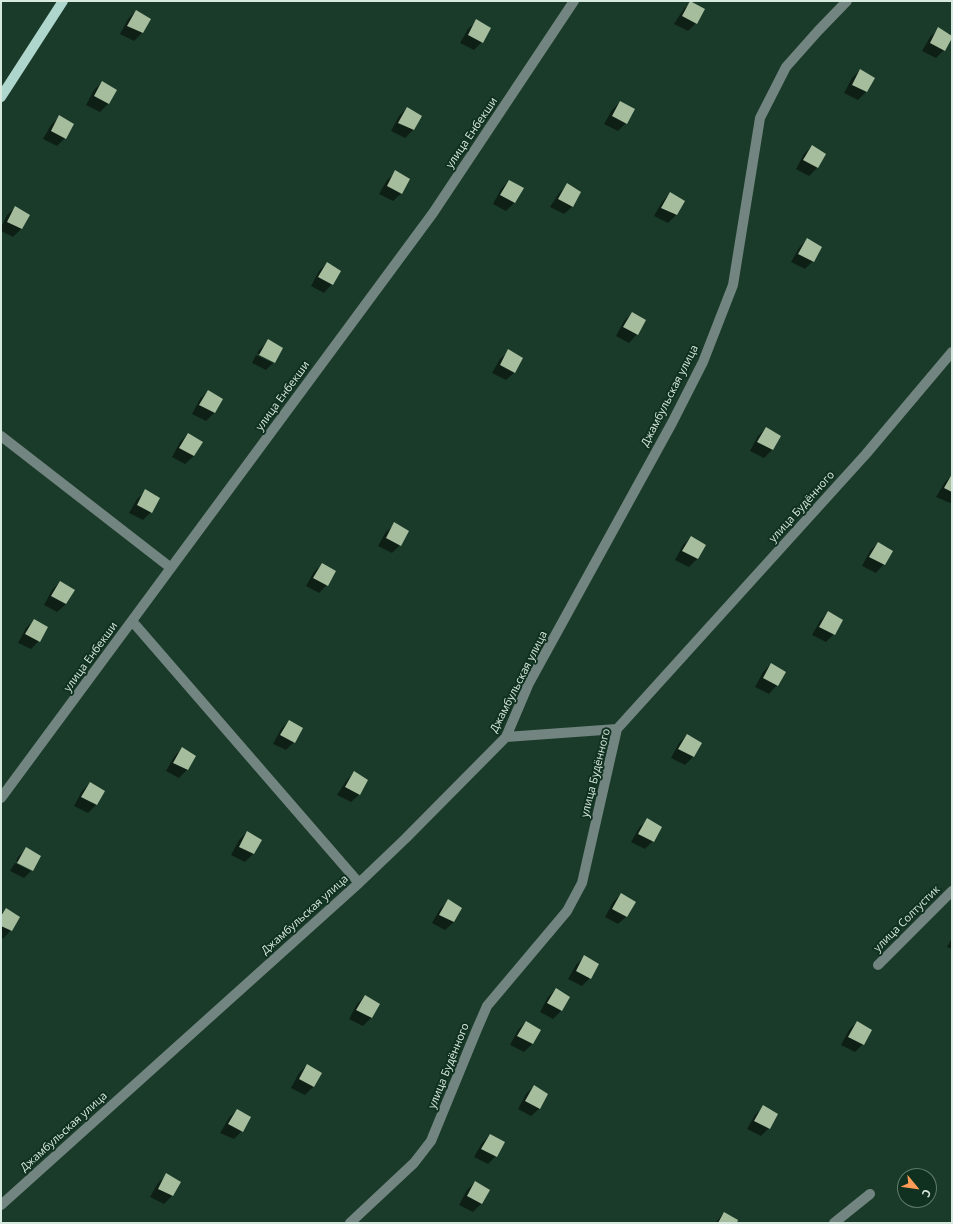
<!DOCTYPE html>
<meta charset="utf-8">
<style>
body{margin:0}
#map{position:relative;width:953px;height:1224px;overflow:hidden;background:#1b3b2a;font-family:"Open Sans",sans-serif}
canvas{display:block}
.frame{position:absolute;inset:0;border:2px solid #d8eadf;pointer-events:none}
.north{position:absolute;left:897px;top:1168px;width:40px;height:40px;box-sizing:border-box;background:#103120;border:1px solid #607b6c;border-radius:50%;rotate:119deg;font-size:11px;font-weight:700;line-height:16px;text-align:center;color:#d8eadf}
.north::after{content:'';display:block;margin:auto;width:14px;height:18px;background:#fd9c56;clip-path:polygon(50% 0,100% 100%,50% 72%,0 100%)}
</style>
<div id="map">
<canvas width="953" height="1224"></canvas>
<div class="frame"></div>
<div class="north">С</div>
</div>
<script>
const ctx = document.querySelector('canvas').getContext('2d');
ctx.lineJoin = 'round';
function paint(path, color) {
  ctx.fillStyle = color;
  ctx.fill(path, 'evenodd');
}
function toPath(rows) {
  const path = new Path2D();
  for (const r of rows) {
    path.moveTo(r[0], r[1]);
    for (let i = 2; i < r.length; i += 2) path.lineTo(r[i], r[i + 1]);
  }
  return path;
}
function trace(path, color, width, dash) {
  ctx.strokeStyle = color;
  ctx.lineWidth = width;
  ctx.lineCap = dash ? 'butt' : 'round';
  ctx.setLineDash(dash || []);
  ctx.stroke(path);
}
function label(font, color, halo, rows, align = 'center') {
  ctx.font = font + ' "Open Sans",sans-serif';
  ctx.lineWidth = 4;
  ctx.setLineDash([]);
  ctx.textBaseline = 'middle';
  ctx.strokeStyle = halo;
  ctx.fillStyle = color;
  for (const [text, x, y, turn = 0] of rows) {
    ctx.save();
    ctx.translate(x, y);
    ctx.rotate((+turn || 0) * Math.PI / 180);
    ctx.textAlign = isNaN(turn) ? turn : align;
    if (halo) ctx.strokeText(text, 0, 0);
    ctx.fillText(text, 0, 0);
    ctx.restore();
  }
}
const shadow = toPath([
 [691,2,696,23,688,31,674,24,683,10],
 [136,11,150,19,142,33,134,41,120,34,128,19],
 [477,21,482,42,474,50,460,43,468,29],
 [939,29,944,50,936,58,922,51,930,37],
 [860,70,866,92,858,100,844,93,852,78],
 [102,82,108,104,100,112,86,105,94,90],
 [620,102,626,123,618,131,604,124,612,110],
 [407,108,420,116,413,130,405,138,391,131,399,116],
 [60,116,65,138,57,146,43,139,51,125],
 [812,146,818,167,809,176,796,169,804,154],
 [396,172,402,193,393,201,379,194,387,180],
 [509,181,515,202,506,211,493,204,501,189],
 [567,185,573,206,564,214,550,207,559,193],
 [670,193,683,201,676,215,668,223,654,216,662,202],
 [16,207,21,229,13,237,1,231,1,227,7,215],
 [807,239,813,261,805,269,791,262,799,248],
 [327,263,332,284,324,293,311,286,319,271],
 [632,313,637,334,629,343,616,336,624,321],
 [268,341,274,362,266,370,252,363,256,355,273,363,273,361,257,353,260,349],
 [509,351,515,372,506,380,492,373,500,359],
 [208,391,221,399,214,413,206,421,192,414,200,399],
 [766,428,779,436,772,450,764,458,750,451,758,436],
 [188,434,194,456,185,464,172,457,180,442],
 [952,475,952,502,950,503,936,497,945,482],
 [146,491,151,512,143,520,129,513,137,499],
 [395,524,400,545,392,553,378,546,386,532],
 [691,537,704,545,697,559,689,567,675,560,683,545],
 [878,543,884,564,876,573,862,566,870,551],
 [322,564,327,585,319,593,306,586,314,572],
 [60,582,66,604,57,612,44,605,52,590],
 [828,612,834,634,826,642,812,635,820,621],
 [34,620,39,641,31,649,18,643,26,628],
 [771,664,777,685,769,694,755,687,763,672],
 [289,721,294,742,286,750,273,744,281,729],
 [687,735,700,743,693,757,685,765,671,758,679,743],
 [182,748,195,756,187,770,179,778,166,771,174,757],
 [354,772,360,794,351,802,337,795,346,781],
 [90,783,104,791,96,805,88,813,74,806,82,791],
 [647,820,653,841,645,849,631,842,639,828],
 [247,832,261,840,253,854,245,862,231,855,239,840],
 [26,849,32,870,24,878,10,871,15,863,31,871,31,869,16,861,18,857],
 [621,894,627,916,618,924,605,917,613,902],
 [448,901,461,908,454,922,445,930,432,923,440,909],
 [6,909,11,930,3,939,1,938,1,914],
 [952,938,952,949,947,947],
 [585,956,590,978,582,986,568,979,576,965],
 [556,989,562,1010,553,1019,540,1012,548,997],
 [365,996,379,1004,371,1018,363,1026,349,1019,357,1004],
 [526,1022,539,1030,532,1044,524,1052,510,1045,518,1030],
 [857,1022,863,1044,855,1052,841,1045,849,1030],
 [307,1065,321,1073,313,1087,305,1095,291,1088,299,1073],
 [534,1086,540,1108,531,1116,518,1109,526,1094],
 [763,1107,769,1128,761,1136,747,1129,755,1115],
 [237,1110,242,1131,234,1139,220,1133,229,1118],
 [490,1135,496,1156,488,1164,474,1157,482,1143],
 [167,1175,180,1183,172,1196,164,1204,150,1197,158,1183],
 [475,1182,489,1190,481,1204,473,1212,459,1205,467,1190],
 [724,1213,736,1223,715,1223]
]);
const building = toPath([
 [690,1,705,9,697,24,682,16],
 [136,10,151,19,143,33,127,26],
 [476,19,491,28,483,43,468,35],
 [938,27,952,36,952,38,945,51,930,43],
 [860,69,875,78,867,92,852,85],
 [102,81,117,90,109,104,94,96],
 [620,101,635,109,627,124,612,116],
 [407,107,422,116,414,130,398,123],
 [59,115,74,124,66,139,51,131],
 [812,145,826,154,818,168,803,160],
 [395,170,410,179,402,194,387,186],
 [509,180,524,188,515,203,500,195],
 [567,183,581,192,573,207,558,199],
 [670,192,685,201,677,215,661,208],
 [15,206,30,215,22,229,7,222],
 [807,238,822,247,814,262,798,254],
 [327,262,341,271,333,285,318,277],
 [632,312,646,320,638,335,623,327],
 [268,339,283,348,275,363,259,355],
 [508,349,523,358,515,373,500,365],
 [208,390,223,399,215,413,199,405],
 [766,427,781,436,773,450,757,442],
 [188,433,203,442,194,456,179,448],
 [952,474,952,492,944,488],
 [145,489,160,498,152,513,137,505],
 [394,522,409,531,401,546,386,538],
 [691,536,706,545,698,559,682,551],
 [878,542,893,551,885,565,869,557],
 [322,563,336,571,328,586,313,578],
 [60,581,75,590,66,604,51,596],
 [828,611,843,620,835,635,819,627],
 [34,619,48,627,40,642,25,634],
 [771,663,786,672,778,686,763,678],
 [289,720,303,728,295,743,280,735],
 [687,734,702,743,694,757,678,749],
 [182,747,196,756,188,770,173,763],
 [354,771,368,780,360,795,345,787],
 [90,782,105,791,97,805,81,797],
 [647,818,662,827,654,842,638,834],
 [247,831,262,840,254,854,239,847],
 [26,847,41,856,33,871,17,863],
 [621,893,636,902,627,917,612,909],
 [448,899,462,908,454,922,439,915],
 [6,908,20,917,12,931,1,926,1,916],
 [584,955,599,964,591,979,576,971],
 [556,988,570,997,562,1011,547,1003],
 [365,995,380,1004,372,1018,356,1010],
 [526,1021,541,1030,533,1044,517,1036],
 [857,1021,872,1030,864,1045,848,1037],
 [307,1064,322,1073,314,1087,299,1079],
 [534,1085,548,1094,540,1109,525,1101],
 [763,1105,778,1114,770,1129,754,1121],
 [237,1109,251,1117,243,1132,228,1124],
 [490,1134,505,1142,497,1157,481,1149],
 [166,1173,181,1182,173,1196,158,1189],
 [475,1181,490,1190,482,1204,467,1196],
 [724,1212,738,1220,737,1223,718,1223]
]);
const minor = toPath([
 [1,436,171,568],
 [132,621,359,883],
 [506,737,617,729],
 [1,798,433,213,574,1],
 [878,965,952,891],
 [1,1205,359,883,405,839,506,737,529,683,672,423,703,362,733,285,760,118,786,67,818,31,847,1],
 [350,1223,414,1163,431,1141,477,1029,487,1006,567,911,582,883,617,729,866,454,952,352],
 [834,1223,870,1194]
]);
const major = toPath([
 [1,97,63,1]
]);
const streetNames = [
 ["улица Енбекши",472,133,-56],
 ["улица Енбекши",283,396,-54],
 ["Джамбульская улица",670,396,-63],
 ["улица Будённого",802,507,-48],
 ["улица Енбекши",91,657,-54],
 ["Джамбульская улица",519,682,-63],
 ["улица Будённого",596,773,-76],
 ["Джамбульская улица",305,915,-42],
 ["улица Солтустик",907,919,-45],
 ["улица Будённого",449,1066,-68],
 ["Джамбульская улица",64,1132,-42]
];
paint(shadow, '#0007');
paint(building, '#a5bc9d');
trace(minor, '#728580', 10);
trace(major, '#afd6cd', 10);
label('11px', '#d8eadf', '#103120', streetNames);
</script>
